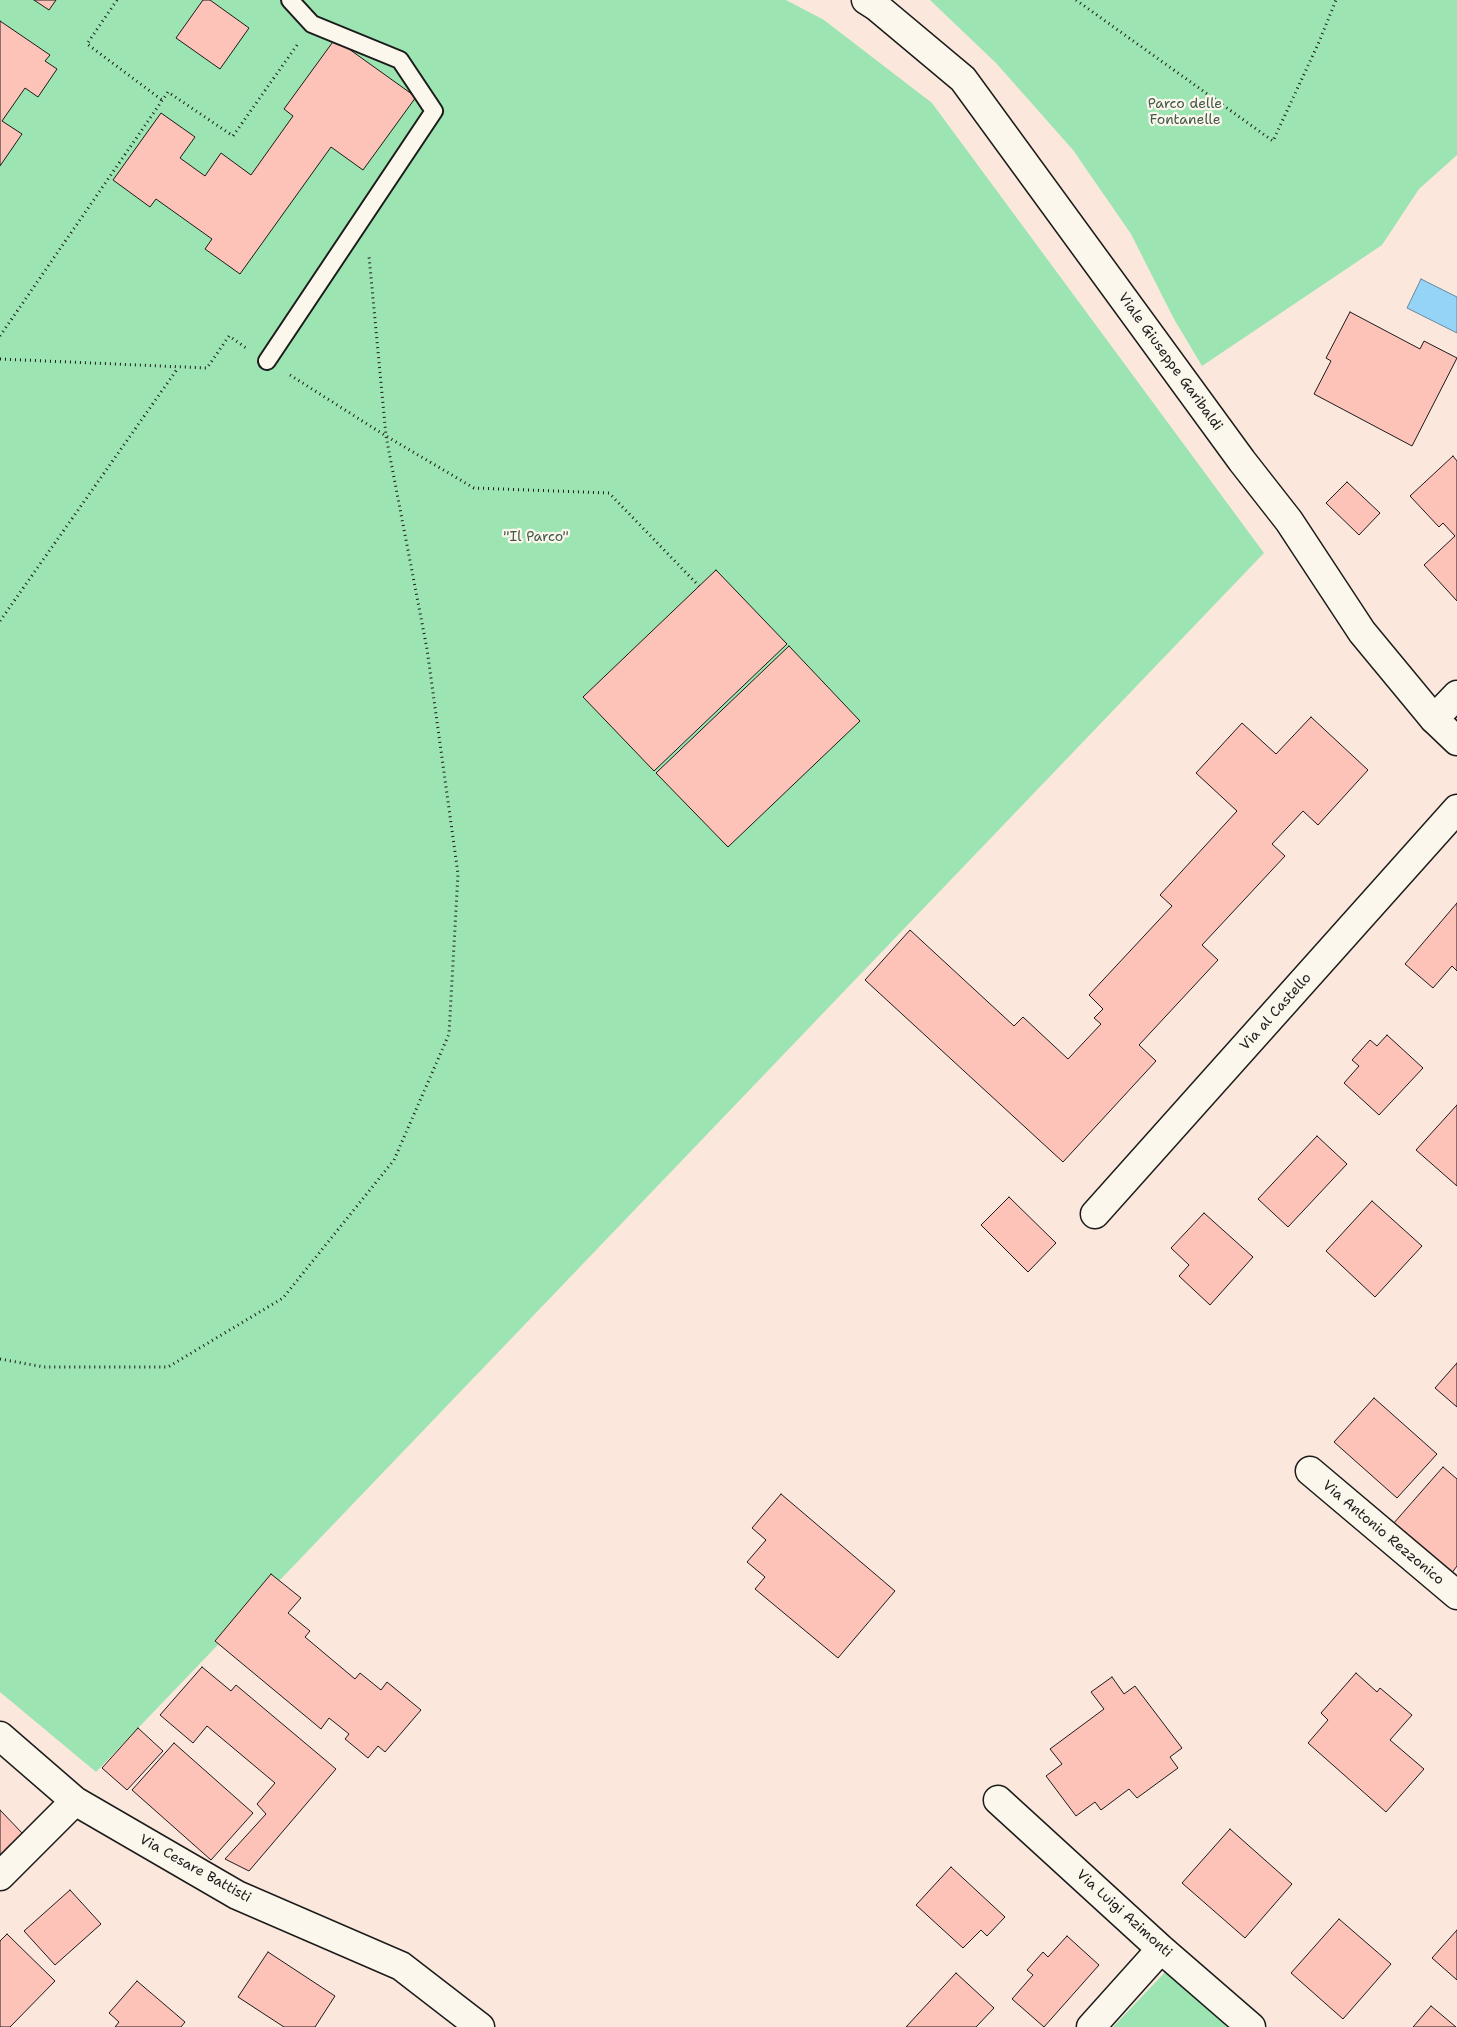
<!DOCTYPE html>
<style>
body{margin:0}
canvas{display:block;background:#fce7dc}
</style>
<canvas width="1457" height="2027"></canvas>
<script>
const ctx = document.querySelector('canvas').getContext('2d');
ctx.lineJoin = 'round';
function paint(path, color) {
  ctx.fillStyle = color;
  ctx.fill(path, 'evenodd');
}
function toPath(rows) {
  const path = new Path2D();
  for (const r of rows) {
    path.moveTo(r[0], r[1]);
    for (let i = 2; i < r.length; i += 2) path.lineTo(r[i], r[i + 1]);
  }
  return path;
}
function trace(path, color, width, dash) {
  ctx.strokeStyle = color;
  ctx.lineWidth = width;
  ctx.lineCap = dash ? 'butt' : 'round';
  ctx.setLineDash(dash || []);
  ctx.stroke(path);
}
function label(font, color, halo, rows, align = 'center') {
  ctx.font = font + ' "Shantell Sans",sans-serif';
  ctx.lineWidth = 4.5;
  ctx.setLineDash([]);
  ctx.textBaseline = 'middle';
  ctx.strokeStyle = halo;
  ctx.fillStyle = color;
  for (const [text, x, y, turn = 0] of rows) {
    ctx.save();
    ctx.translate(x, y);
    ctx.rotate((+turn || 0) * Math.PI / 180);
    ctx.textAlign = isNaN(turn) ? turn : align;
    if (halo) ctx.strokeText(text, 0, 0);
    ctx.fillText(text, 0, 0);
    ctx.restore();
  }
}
const green = toPath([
 [0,0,786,0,824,20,932,103,1264,553,96,1772,0,1692],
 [930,0,1457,0,1457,155,1419,189,1382,245,1202,366,1174,319,1131,234,1073,150,996,63],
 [1169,1968,1227,2027,1113,2027]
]);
const water = toPath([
 [1421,279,1457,297,1457,333,1407,308,1421,279]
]);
const building = toPath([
 [34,0,56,0,49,10,34,0],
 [203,0,210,0,249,28,220,69,176,38,203,0],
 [0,21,50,55,45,61,57,69,38,97,25,88,2,121,22,134,0,166,0,21],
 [335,39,416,97,363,170,331,147,240,274,205,249,212,239,156,199,150,207,113,180,161,113,195,137,180,158,205,176,221,153,251,175,293,116,284,109,335,39],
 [1350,312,1420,349,1424,341,1457,358,1412,446,1314,394,1331,361,1326,358,1350,312],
 [1453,456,1457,461,1457,601,1424,565,1455,536,1443,523,1439,527,1410,496,1453,456],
 [1347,482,1380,513,1359,535,1326,503,1347,482],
 [716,570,787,644,654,771,583,697,716,570],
 [789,646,860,721,728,847,656,773,789,646],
 [1311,717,1368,770,1318,825,1303,811,1272,844,1285,856,1202,945,1218,960,1139,1045,1156,1061,1063,1162,865,980,910,930,1014,1026,1023,1017,1068,1059,1101,1024,1094,1018,1103,1009,1089,995,1172,906,1160,895,1237,811,1196,773,1242,723,1276,754,1311,717],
 [1457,903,1457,971,1452,966,1433,988,1405,964,1457,903],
 [1387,1035,1423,1068,1379,1115,1344,1083,1359,1066,1352,1060,1370,1040,1377,1046,1387,1035],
 [1457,1105,1457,1186,1416,1150,1457,1105],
 [1317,1136,1347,1164,1288,1227,1258,1199,1317,1136],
 [1009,1197,1056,1243,1028,1272,981,1225,1009,1197],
 [1372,1201,1422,1246,1375,1297,1326,1251,1372,1201],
 [1204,1213,1253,1257,1210,1305,1179,1276,1189,1265,1171,1248,1204,1213],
 [1457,1363,1457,1407,1435,1388,1457,1363],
 [1374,1398,1437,1454,1397,1498,1334,1442,1374,1398],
 [1443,1467,1457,1479,1457,1566,1451,1574,1393,1524,1443,1467],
 [781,1494,895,1591,838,1658,755,1589,765,1577,747,1562,766,1540,752,1528,781,1494],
 [271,1574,301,1598,288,1613,310,1631,305,1637,355,1679,360,1673,381,1690,387,1682,421,1710,385,1752,378,1746,368,1758,345,1739,349,1734,329,1718,321,1729,215,1641,271,1574],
 [202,1667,231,1691,236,1685,336,1769,249,1871,225,1859,266,1814,257,1804,275,1783,207,1726,193,1743,160,1715,202,1667],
 [1356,1673,1377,1692,1380,1688,1412,1715,1390,1740,1424,1769,1386,1812,1308,1743,1328,1720,1321,1713,1356,1673],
 [1112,1677,1124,1694,1135,1686,1182,1748,1170,1757,1178,1768,1137,1798,1129,1789,1101,1810,1095,1802,1076,1816,1046,1776,1062,1764,1050,1749,1104,1709,1091,1692,1112,1677],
 [138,1728,163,1751,127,1790,102,1768,138,1728],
 [174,1743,253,1813,211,1860,132,1790,174,1743],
 [0,1810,23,1834,0,1855,0,1810],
 [1230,1829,1292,1884,1245,1938,1182,1883,1230,1829],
 [951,1867,1005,1917,987,1936,981,1930,963,1948,916,1905,951,1867],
 [70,1890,101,1924,55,1965,24,1931,70,1890],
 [1339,1919,1391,1964,1343,2019,1291,1973,1339,1919],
 [1457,1930,1457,1980,1432,1958,1457,1930],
 [7,1934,55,1981,10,2027,0,2027,0,1941,7,1934],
 [1067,1936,1099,1965,1044,2027,1012,1999,1033,1975,1027,1970,1043,1952,1048,1957,1067,1936],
 [268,1952,335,1996,315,2027,284,2027,238,1997,268,1952],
 [956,1973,994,2008,976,2027,906,2027,956,1973],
 [137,1981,185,2022,181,2027,115,2027,119,2022,109,2013,137,1981],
 [1431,2006,1456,2027,1413,2027,1431,2006]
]);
const path = toPath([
 [117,0,87,44,162,100],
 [1076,0,1273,141,1319,42,1336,0],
 [0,336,168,92,233,136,297,45],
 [0,359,207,368,229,336,246,348],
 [290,375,386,436,474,488,609,493,699,586],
 [0,621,178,368],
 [0,1359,44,1367,168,1367,283,1298,394,1160,449,1034,458,874,427,649,386,436,369,256]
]);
const lane = toPath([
 [267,361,434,111,400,60,312,24,290,0]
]);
const street = toPath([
 [1434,719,1457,695],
 [1095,1214,1457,809],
 [1310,1471,1457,1595],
 [0,1736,75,1801,237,1895,401,1966,480,2027],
 [998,1800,1161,1949,1251,2027],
 [0,1876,75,1801],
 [1091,2027,1161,1949]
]);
const secondary = toPath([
 [866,0,877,7,963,79,1242,461,1289,521,1362,632,1434,719,1457,741]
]);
const parkNames = [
 ["Parco delle",1185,104],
 ["Fontanelle",1185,120],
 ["\"Il Parco\"",536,537]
];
const streetNames = [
 ["Viale Giuseppe Garibaldi",1170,362,54],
 ["Via al Castello",1276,1012,-48],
 ["Via Antonio Rezzonico",1383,1533,40],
 ["Via Cesare Battisti",195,1869,29],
 ["Via Luigi Azimonti",1124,1914,42]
];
paint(green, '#9ce4b1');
paint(water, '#96d4f7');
trace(water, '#658a9f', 1);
paint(building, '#fdc2b8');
trace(building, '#1c1c1c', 1);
trace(lane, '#1c1c1c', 20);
trace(street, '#1c1c1c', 31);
trace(secondary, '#1c1c1c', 31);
trace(path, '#1c1c1c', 3, [1, 4]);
trace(lane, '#fbf7ec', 16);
trace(street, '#fbf7ec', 28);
trace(secondary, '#fbf7ec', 28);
label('14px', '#425849', '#fbf7ec', parkNames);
label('14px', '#1c1c1c', '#fbf7ec', streetNames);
</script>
